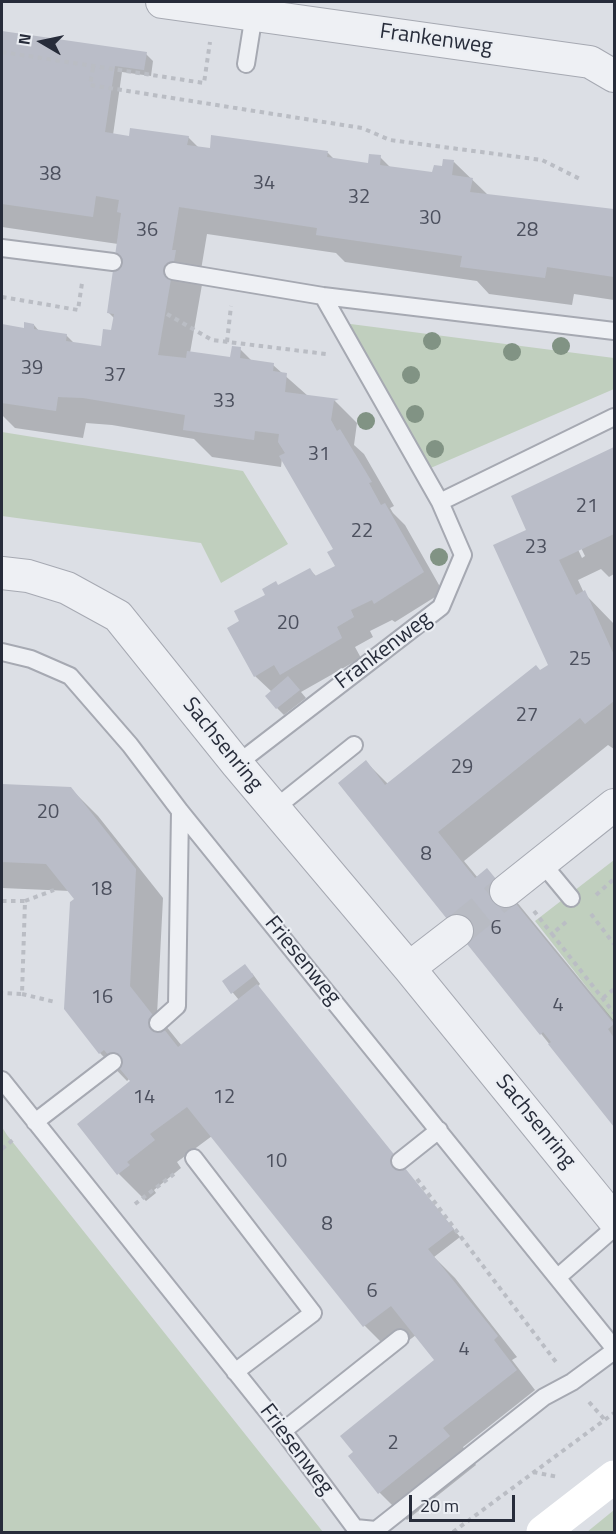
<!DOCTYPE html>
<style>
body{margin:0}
#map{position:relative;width:616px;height:1534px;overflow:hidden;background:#dcdfe5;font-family:"Titillium Web",sans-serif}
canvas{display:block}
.frame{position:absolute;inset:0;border:3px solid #272c3a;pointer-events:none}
.north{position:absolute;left:12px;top:12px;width:60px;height:60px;-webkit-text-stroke:4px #ebeef3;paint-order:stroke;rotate:279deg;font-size:16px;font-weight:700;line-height:24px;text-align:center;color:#272c3a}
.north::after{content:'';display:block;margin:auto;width:21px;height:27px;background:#272c3a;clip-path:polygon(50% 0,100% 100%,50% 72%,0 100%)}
.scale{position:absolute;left:409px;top:1495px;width:106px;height:27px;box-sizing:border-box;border:3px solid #272c3a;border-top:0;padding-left:8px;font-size:18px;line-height:21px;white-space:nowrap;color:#272c3a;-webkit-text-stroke:4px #ebeef3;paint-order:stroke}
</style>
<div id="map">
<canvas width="616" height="1534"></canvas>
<div class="frame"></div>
<div class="north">N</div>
<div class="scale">20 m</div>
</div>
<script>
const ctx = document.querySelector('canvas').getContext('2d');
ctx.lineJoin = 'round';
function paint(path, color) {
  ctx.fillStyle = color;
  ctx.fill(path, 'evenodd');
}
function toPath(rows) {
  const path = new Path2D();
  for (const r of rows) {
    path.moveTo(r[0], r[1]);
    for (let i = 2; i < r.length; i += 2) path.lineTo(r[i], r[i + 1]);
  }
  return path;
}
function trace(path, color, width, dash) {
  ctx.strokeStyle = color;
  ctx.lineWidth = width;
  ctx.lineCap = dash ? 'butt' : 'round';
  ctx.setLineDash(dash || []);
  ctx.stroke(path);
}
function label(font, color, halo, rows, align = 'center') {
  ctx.font = font + ' "Titillium Web",sans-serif';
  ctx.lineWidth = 4.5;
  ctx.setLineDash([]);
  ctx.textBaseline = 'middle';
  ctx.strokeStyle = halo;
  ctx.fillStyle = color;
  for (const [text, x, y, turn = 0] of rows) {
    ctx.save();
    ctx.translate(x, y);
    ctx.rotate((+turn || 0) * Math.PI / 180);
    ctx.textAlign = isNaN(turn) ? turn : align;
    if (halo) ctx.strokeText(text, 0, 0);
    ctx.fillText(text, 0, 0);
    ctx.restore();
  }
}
const green = toPath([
 [335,322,614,358,614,389,426,470],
 [2,432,243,471,288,544,221,583,201,543,2,516],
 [614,860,614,1022,535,921],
 [2,1127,7,1135,323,1532,2,1532],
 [614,1510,614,1532,587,1532]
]);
const shadow = toPath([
 [2,33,146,54,153,61,151,76,122,72,113,135,130,138,188,137,199,148,328,153,335,160,369,165,380,157,391,168,433,174,454,162,488,195,614,211,614,300,574,294,572,305,489,294,477,281,345,262,336,253,207,234,200,276,203,279,190,353,231,359,240,349,253,362,273,365,308,396,334,400,357,423,354,445,364,454,394,506,390,508,393,513,405,525,443,592,395,622,392,620,370,631,373,637,355,647,361,658,301,692,306,698,284,715,277,708,272,692,255,676,241,622,267,595,279,586,310,570,317,577,337,566,335,550,282,458,281,467,212,457,194,439,112,425,86,423,83,438,15,428,2,415,2,326,26,329,34,325,39,331,66,335,75,344,103,348,112,331,114,318,108,312,118,244,2,227],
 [614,448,614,574,609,577,601,569,578,580,584,593,614,624,614,749,608,745,464,861,478,878,507,890,614,1021,614,1125,439,906,366,762,388,784,550,665,528,530,513,497],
 [556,503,559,503,585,556,582,558],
 [2,786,70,788,98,816,163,898,157,1015,182,1046,239,1000,224,982,252,973,260,984,257,987,460,1237,434,1257,455,1278,517,1357,512,1360,535,1390,463,1447,476,1465,407,1520,380,1493,350,1456,436,1360,416,1335,392,1353,365,1326,212,1136,177,1162,181,1168,154,1190,156,1193,146,1201,119,1174,133,1081,130,1078,127,1081,100,1053,76,899,70,891,2,888]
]);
const building = toPath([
 [2,31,147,52,144,70,115,66,105,132,129,136,130,128,189,136,187,145,210,148,211,135,328,151,327,157,368,163,369,154,381,155,380,165,432,172,434,165,442,166,443,159,454,160,452,175,473,178,470,192,614,209,614,277,547,267,545,278,460,267,462,256,316,235,317,228,179,207,172,250,176,250,158,355,186,358,187,351,230,357,232,346,241,347,240,358,274,363,273,371,287,373,285,392,339,399,334,401,331,420,337,431,340,429,372,482,369,483,381,505,385,503,424,572,374,604,372,600,351,610,354,617,337,627,342,638,280,675,274,665,254,677,227,628,239,621,234,611,265,595,262,589,276,581,278,585,310,568,315,576,335,566,327,552,333,549,279,456,285,453,278,442,279,434,255,431,254,440,183,430,185,415,83,398,58,397,56,411,2,403,2,324,24,328,24,322,34,324,34,329,67,334,66,341,101,346,103,329,111,330,114,314,107,313,121,213,117,212,119,200,96,196,93,217,2,204],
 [614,447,614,534,559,560,576,595,585,590,614,655,614,701,585,724,580,718,438,832,475,878,487,868,614,1024,608,1029,614,1038,614,1127,548,1044,551,1042,543,1032,540,1035,338,783,366,760,385,785,536,665,540,670,548,665,493,545,526,530,511,496],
 [288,676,300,690,276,709,265,696],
 [2,784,71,787,136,869,130,986,178,1047,257,984,454,1229,428,1249,498,1336,494,1340,517,1370,443,1428,450,1436,378,1494,348,1456,353,1452,340,1436,434,1360,391,1306,363,1327,187,1107,150,1134,155,1140,127,1162,130,1165,117,1175,77,1124,130,1081,104,1050,99,1054,64,1009,70,902,74,899,46,864,2,862],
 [245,964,254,976,231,994,222,981]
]);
const streetTunnel = toPath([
 [457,931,506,891]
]);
const path = toPath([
 [2,52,204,83,210,42],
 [93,68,90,85,362,128,390,140,542,160,582,180],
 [2,297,78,310,82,283],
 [167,314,212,340,326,354],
 [227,342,231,306],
 [596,895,614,879],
 [2,901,25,901,22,994,2,993],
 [25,901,54,890],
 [534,911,552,934],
 [591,914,614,944],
 [566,922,552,934,614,1013],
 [22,994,55,1002],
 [603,998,614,989],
 [2,1149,15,1138],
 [417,1179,556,1362],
 [135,1204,174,1174],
 [589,1402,605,1420],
 [533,1472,558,1477],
 [453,1532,614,1413]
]);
const lane = toPath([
 [246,64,254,14],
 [2,248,113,262],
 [173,271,323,296,614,331],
 [440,502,614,417],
 [2,652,31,659,70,676,130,745,180,811,614,1348],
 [237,764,441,607,463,555,440,502,323,296],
 [274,809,354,745],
 [542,863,571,898],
 [158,1023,177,1006,180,811],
 [2,1080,283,1431,355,1528,376,1530,544,1397,572,1382,614,1351],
 [35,1122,113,1062],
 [194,1158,313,1313,235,1372],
 [400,1161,439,1130],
 [558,1277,614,1228],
 [283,1431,400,1338]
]);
const street = toPath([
 [162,2,590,62,614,76],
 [2,573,28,576,67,588,118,616,237,764,409,968,614,1220],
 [506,891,614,805],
 [409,968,457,931]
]);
const secondary = toPath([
 [543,1532,614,1477]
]);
const trees = [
 [432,341],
 [561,346],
 [512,352],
 [411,375],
 [415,414],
 [366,421],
 [435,449],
 [439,557]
];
const numberNames = [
 ["38",50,175],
 ["34",264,184],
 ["32",359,198],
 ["30",430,219],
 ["36",147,231],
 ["28",527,231],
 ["39",32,369],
 ["37",115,376],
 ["33",224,402],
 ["31",319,455],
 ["21",587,507],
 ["22",362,532],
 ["23",536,548],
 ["20",288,624],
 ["25",580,660],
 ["27",527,716],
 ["29",462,768],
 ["20",48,813],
 ["8",426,855],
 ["18",101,890],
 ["6",496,929],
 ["16",102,998],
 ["4",558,1006],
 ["14",144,1098],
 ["12",224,1098],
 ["10",276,1162],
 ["8",327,1225],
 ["6",372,1292],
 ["4",464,1350],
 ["2",393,1444]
];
const streetNames = [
 ["Frankenweg",436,40,8],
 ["Frankenweg",384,651,-37],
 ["Sachsenring",222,745,51],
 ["Friesenweg",302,961,51],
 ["Sachsenring",535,1122,51],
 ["Friesenweg",296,1450,53]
];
paint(green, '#c0cfbe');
paint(shadow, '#0003');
paint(building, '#babdc8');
trace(streetTunnel, '#b8bbc3', 32, [32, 16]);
trace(lane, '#a6a9b2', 20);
trace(street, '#a6a9b2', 34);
trace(path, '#babdc4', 4, [4.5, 4.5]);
trace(lane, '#eef0f4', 16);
trace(street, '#eef0f4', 32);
trace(secondary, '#fff', 33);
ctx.fillStyle = '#819384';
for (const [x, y] of trees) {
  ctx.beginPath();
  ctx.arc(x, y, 9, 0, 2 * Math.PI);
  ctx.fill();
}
label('20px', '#4c505e', null, numberNames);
label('22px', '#272c3a', '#ebeef3', streetNames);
</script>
